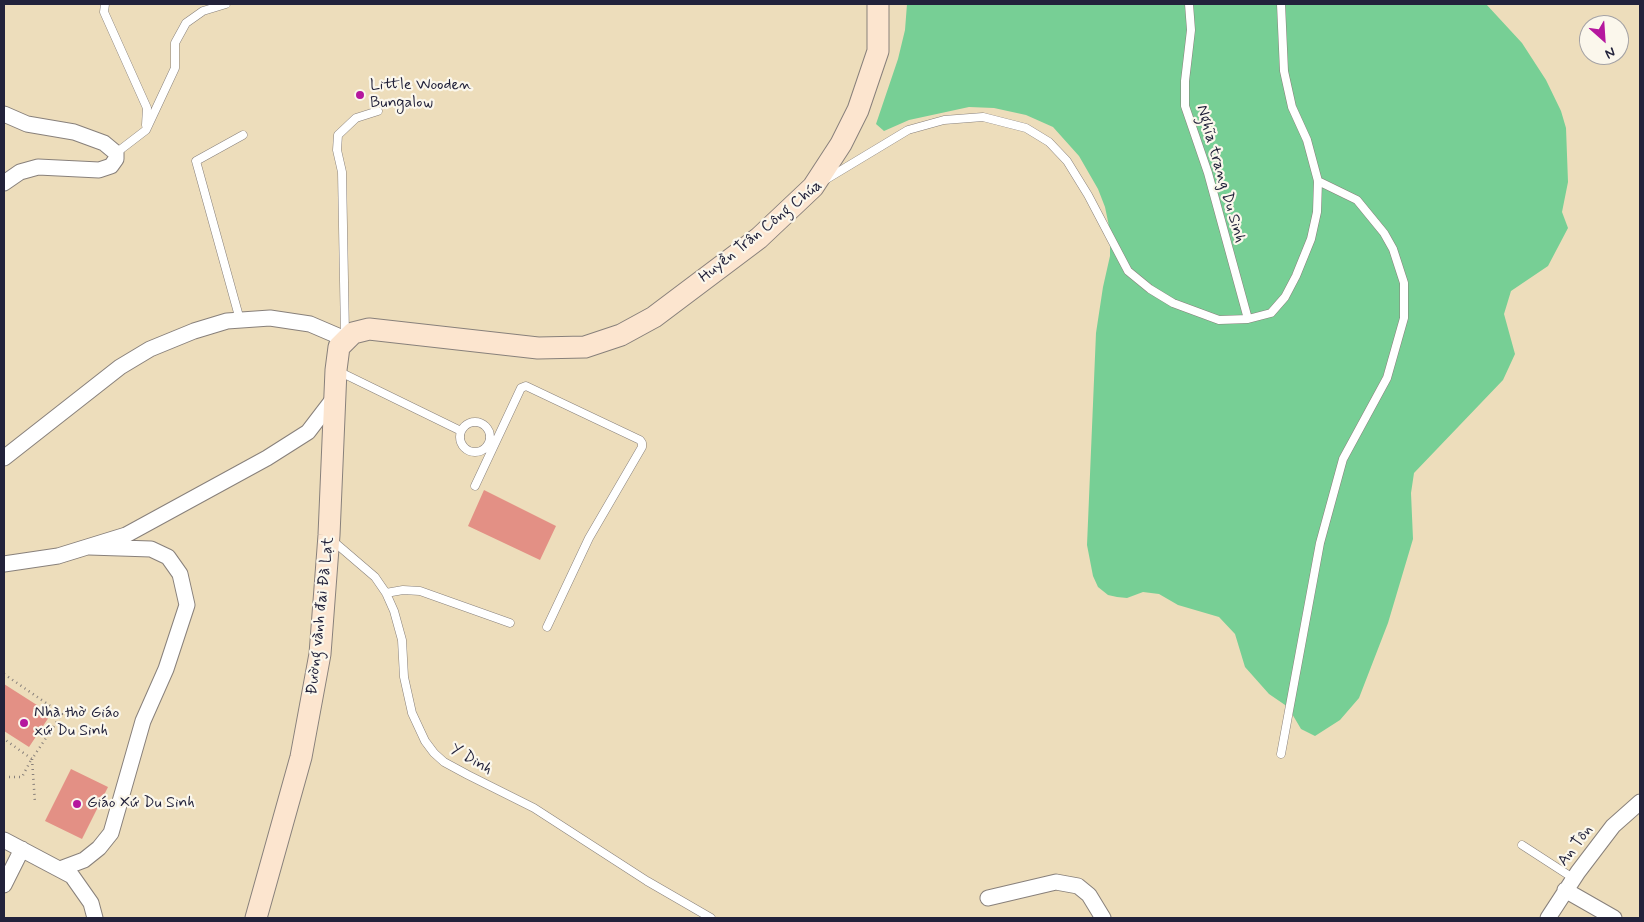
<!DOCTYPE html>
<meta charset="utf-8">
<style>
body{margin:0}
#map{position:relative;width:1644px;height:922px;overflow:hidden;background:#edddbb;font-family:Mynerve,sans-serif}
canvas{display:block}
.frame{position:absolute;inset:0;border:5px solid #22223b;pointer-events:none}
.north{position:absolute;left:1579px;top:15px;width:50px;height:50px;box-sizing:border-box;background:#fbf7ec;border:1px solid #a4a2a5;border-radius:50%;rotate:154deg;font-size:14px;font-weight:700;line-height:20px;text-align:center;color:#22223b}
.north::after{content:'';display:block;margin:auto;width:18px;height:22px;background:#b5179e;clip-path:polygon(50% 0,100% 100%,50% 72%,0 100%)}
</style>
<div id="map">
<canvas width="1644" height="922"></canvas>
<div class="frame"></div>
<div class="north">N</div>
</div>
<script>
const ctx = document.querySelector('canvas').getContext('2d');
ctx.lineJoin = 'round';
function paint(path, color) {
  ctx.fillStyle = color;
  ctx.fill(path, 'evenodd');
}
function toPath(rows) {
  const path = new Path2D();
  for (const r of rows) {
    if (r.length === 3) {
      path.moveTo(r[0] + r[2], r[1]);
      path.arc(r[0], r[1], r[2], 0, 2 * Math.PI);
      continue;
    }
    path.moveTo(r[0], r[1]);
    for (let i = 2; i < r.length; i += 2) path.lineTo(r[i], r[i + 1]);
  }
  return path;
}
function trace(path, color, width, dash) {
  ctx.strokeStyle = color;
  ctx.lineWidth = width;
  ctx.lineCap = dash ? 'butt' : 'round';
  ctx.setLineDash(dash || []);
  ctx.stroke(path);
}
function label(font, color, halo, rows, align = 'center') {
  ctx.font = font + ' Mynerve,sans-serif';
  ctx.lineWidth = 4.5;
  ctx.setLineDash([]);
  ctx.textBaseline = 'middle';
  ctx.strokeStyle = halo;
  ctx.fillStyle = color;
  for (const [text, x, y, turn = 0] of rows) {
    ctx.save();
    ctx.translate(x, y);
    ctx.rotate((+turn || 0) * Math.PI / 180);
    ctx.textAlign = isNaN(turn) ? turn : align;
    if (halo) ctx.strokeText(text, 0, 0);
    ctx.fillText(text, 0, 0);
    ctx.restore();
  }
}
const green = toPath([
 [907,4,1486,4,1522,43,1546,80,1561,111,1566,128,1568,182,1562,212,1568,228,1548,266,1511,291,1504,314,1515,354,1503,380,1414,473,1411,493,1413,539,1388,623,1359,698,1340,720,1315,736,1301,729,1288,707,1269,694,1245,667,1235,634,1219,617,1178,605,1159,594,1143,592,1127,598,1117,597,1108,595,1098,587,1093,576,1087,545,1096,333,1103,287,1110,256,1110,231,1105,207,1098,189,1079,156,1053,127,1026,115,994,108,969,107,909,120,884,131,876,124,898,59,905,30]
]);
const building = toPath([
 [484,490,556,526,540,560,468,526],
 [4,684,51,714,29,747,4,731],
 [71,769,108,787,82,839,45,821]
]);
const path = toPath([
 [4,674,62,714,32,759,4,739],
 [32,759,35,803],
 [4,777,22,777,31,760]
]);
const lane = toPath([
 [105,4,104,12,147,108,146,125],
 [1189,4,1191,30,1185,81,1185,106,1208,173,1248,319],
 [116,153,146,130,175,68,175,43,186,23,203,11,226,4],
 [825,180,908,130,944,120,983,117,1026,128,1049,142,1067,161,1088,195,1128,271,1150,289,1173,303,1219,320,1248,319,1271,313,1285,297,1296,276,1311,239,1317,212,1318,181,1307,140,1292,107,1284,71,1281,4],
 [240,320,196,161,243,135],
 [345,335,342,172,337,150,338,135,356,118,378,111],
 [338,371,461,431],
 [475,437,15],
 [475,486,521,388,526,386,640,440,642,443,642,447,589,538,547,627],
 [333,541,375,577,386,593,394,611,402,640,404,677,412,713,425,741,434,753,444,762,468,775,534,808,647,881,711,918],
 [386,593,403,590,420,591,510,623],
 [1281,754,1320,543,1343,459,1387,378,1404,318,1404,283,1393,249,1384,233,1357,200,1318,181],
 [1522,845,1573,878]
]);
const street = toPath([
 [4,114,27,124,74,132,104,143,116,153,116,159,111,166,99,170,38,167,20,172,4,183],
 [4,458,120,367,150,349,194,331,227,321,270,318,310,324,345,339],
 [4,564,58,556,126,535,267,458,308,432,334,398],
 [4,840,72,876,91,903,95,918],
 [60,869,84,860,99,848,111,833,143,721,166,669,187,605,180,574,168,557,151,549,89,547],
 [4,885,22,849],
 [1565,890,1614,918],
 [988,898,1056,882,1078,886,1089,895,1103,918],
 [1548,918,1578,872,1613,826,1640,802]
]);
const secondary = toPath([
 [256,918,301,757,320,654,329,535,336,370,339,347,353,333,369,329,538,348,585,347,621,335,654,317,759,238,813,187,841,144,858,110,878,51,878,4]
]);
const markers = [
 [360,95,5,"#b5179e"],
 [24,723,5,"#b5179e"],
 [77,804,5,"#b5179e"]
];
const poiNames = [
 ["Little Wooden",370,86],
 ["Bungalow",370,104],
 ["Nhà thờ Giáo",34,714],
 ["xứ Du Sinh",34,732],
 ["Giáo Xứ Du Sinh",87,804]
];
const streetNames = [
 ["Nghĩa trang Du Sinh",1220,174,74],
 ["Huyền Trân Công Chúa",761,232,-39],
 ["Đường vành đai Đà Lạt",321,616,-84],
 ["Y Dinh",471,760,30],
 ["An Tôn",1576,846,-53]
];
paint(green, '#77cf95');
paint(building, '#e39085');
trace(lane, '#88807b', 9);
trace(street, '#88807b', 17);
trace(secondary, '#88807b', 23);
trace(path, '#88807b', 2.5, [1, 4]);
trace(lane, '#fff', 8);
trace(street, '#fff', 15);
trace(secondary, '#fce5cf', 21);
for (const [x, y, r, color] of markers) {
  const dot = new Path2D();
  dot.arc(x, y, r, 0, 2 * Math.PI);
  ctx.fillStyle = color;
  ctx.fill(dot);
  trace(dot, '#fbf7ec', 2);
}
label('16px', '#22223b', '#fbf7ec', poiNames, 'left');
label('16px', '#22223b', '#fbf7ec', streetNames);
</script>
